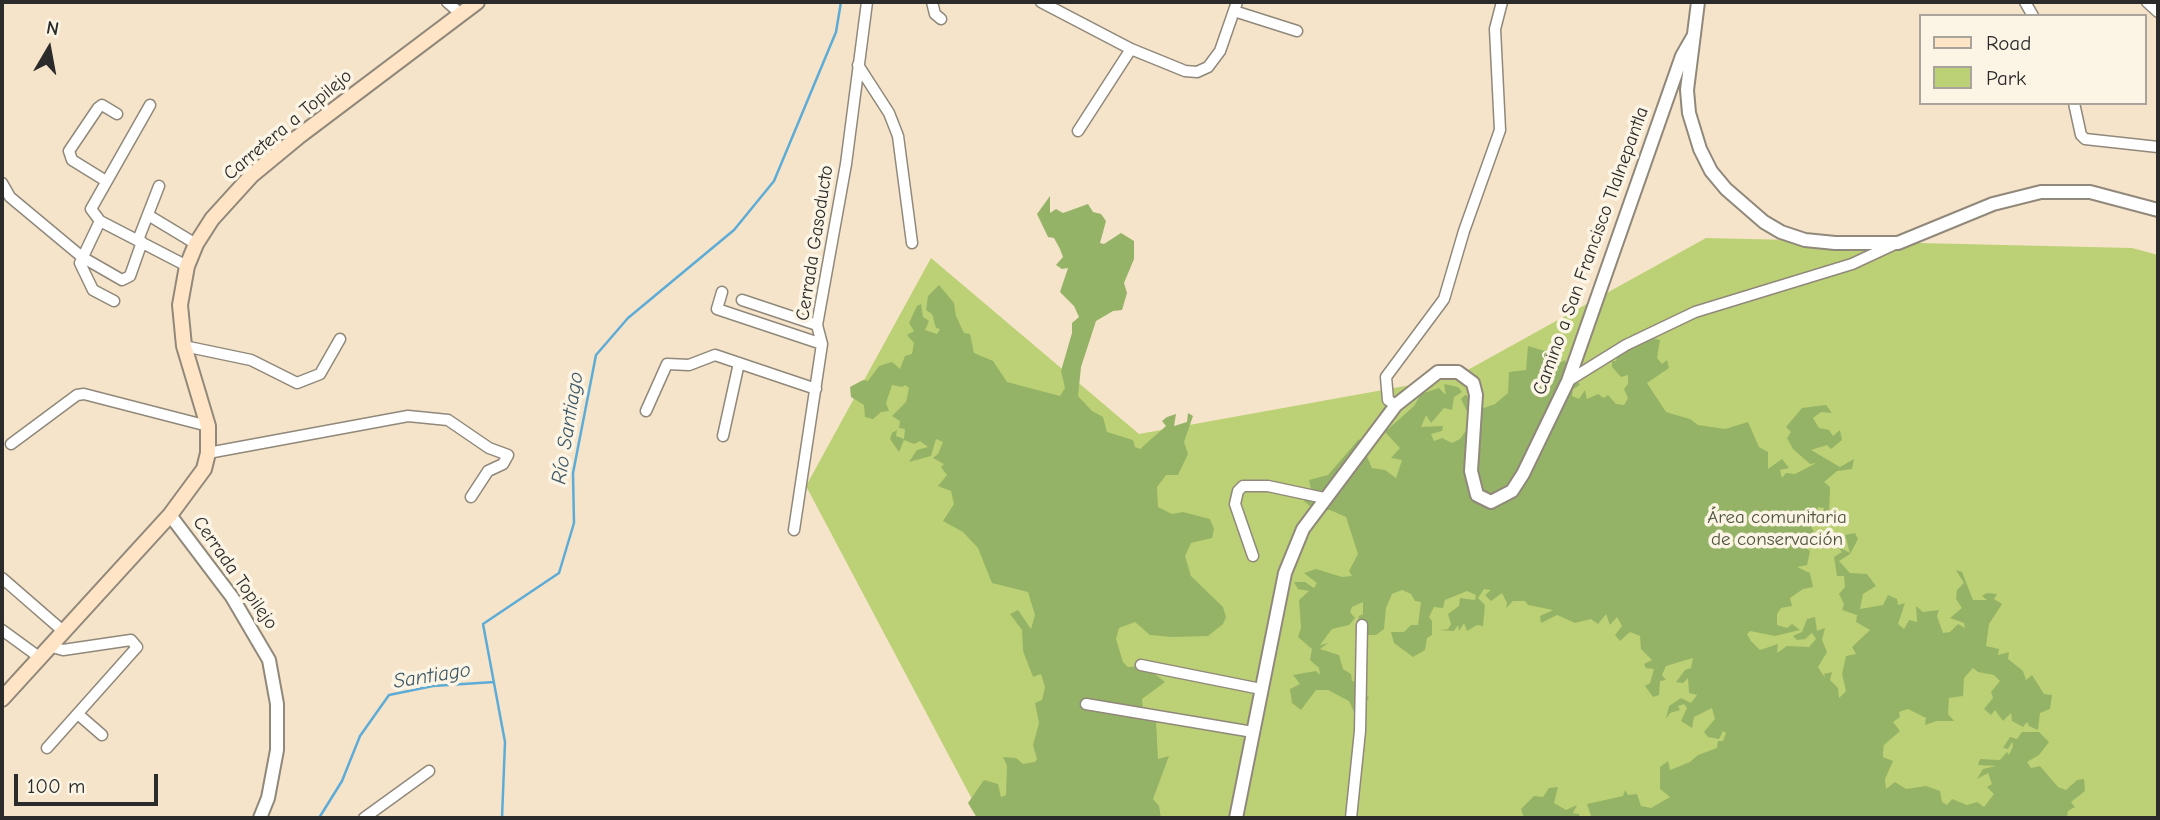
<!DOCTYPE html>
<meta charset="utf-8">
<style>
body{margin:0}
#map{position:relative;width:2160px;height:820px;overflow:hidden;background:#f5e4c9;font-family:"Comic Neue",sans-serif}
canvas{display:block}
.frame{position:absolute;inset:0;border:4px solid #2b2b2b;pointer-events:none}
.legend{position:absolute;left:1919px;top:14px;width:228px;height:91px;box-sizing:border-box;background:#fcf5e5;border:2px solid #a8a49b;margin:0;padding:9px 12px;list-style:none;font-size:21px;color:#2b2b2b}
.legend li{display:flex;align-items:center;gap:14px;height:35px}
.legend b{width:35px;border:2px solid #a8a49b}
.north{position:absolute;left:14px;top:14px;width:70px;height:70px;-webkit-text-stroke:5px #fcf5e5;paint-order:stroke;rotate:10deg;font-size:19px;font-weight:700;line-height:28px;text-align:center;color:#2b2b2b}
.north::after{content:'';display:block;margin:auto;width:24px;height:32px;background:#2b2b2b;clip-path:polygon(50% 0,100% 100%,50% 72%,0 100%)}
.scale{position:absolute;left:14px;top:774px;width:144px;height:32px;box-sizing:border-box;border:4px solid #2b2b2b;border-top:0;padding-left:9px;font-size:21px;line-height:24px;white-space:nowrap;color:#2b2b2b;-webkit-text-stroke:5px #fcf5e5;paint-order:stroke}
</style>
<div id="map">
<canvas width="2160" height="820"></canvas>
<div class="frame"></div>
<ul class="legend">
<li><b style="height:9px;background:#ffe4c6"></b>Road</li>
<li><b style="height:19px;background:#bcd175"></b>Park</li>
</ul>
<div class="north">N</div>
<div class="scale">100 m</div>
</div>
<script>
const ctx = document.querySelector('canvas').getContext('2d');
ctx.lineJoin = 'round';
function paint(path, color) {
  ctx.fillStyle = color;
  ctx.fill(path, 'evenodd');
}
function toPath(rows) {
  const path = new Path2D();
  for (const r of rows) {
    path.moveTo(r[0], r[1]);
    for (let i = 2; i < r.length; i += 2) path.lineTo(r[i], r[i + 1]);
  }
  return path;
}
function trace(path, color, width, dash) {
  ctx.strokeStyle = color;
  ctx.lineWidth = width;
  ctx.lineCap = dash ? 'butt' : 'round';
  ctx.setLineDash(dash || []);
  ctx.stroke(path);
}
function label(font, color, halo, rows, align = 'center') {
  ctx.font = font + ' "Comic Neue",sans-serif';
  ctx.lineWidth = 7;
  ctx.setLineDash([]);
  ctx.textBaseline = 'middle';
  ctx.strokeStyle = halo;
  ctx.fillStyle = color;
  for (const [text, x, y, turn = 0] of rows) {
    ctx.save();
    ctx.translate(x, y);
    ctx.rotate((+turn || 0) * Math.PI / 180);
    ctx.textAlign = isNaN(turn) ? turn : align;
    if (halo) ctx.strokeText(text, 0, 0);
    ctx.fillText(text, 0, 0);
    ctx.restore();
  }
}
const green = toPath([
 [1706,238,2132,248,2158,255,2158,818,982,818,806,486,931,258,1139,434,1455,377]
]);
const forest = toPath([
 [1050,196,1050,213,1056,209,1063,213,1088,204,1093,212,1101,214,1106,221,1100,243,1104,244,1121,233,1134,241,1134,259,1124,283,1127,293,1122,310,1113,311,1096,321,1081,367,1078,396,1092,411,1103,417,1107,432,1133,440,1135,447,1140,449,1166,426,1162,421,1167,417,1176,414,1174,426,1187,422,1188,413,1193,416,1184,442,1188,454,1178,475,1166,475,1157,487,1158,507,1172,514,1183,512,1210,519,1214,529,1212,538,1191,543,1185,556,1191,576,1223,607,1226,617,1223,624,1208,636,1172,637,1150,635,1135,622,1119,628,1116,639,1123,662,1128,667,1145,666,1165,682,1142,699,1143,710,1156,721,1158,759,1169,756,1153,799,1159,806,1161,818,977,818,968,803,984,780,998,784,1001,797,1006,795,1007,766,1003,757,1016,758,1023,764,1035,762,1037,759,1033,745,1039,723,1035,703,1042,700,1045,687,1041,674,1033,677,1023,651,1022,630,1010,614,1018,610,1031,629,1035,615,1028,592,992,583,978,548,963,532,943,521,954,504,951,491,938,486,947,475,941,467,944,464,933,458,938,454,943,442,936,439,931,456,909,462,917,450,928,447,920,441,914,444,904,440,899,452,890,439,892,433,897,430,896,436,904,439,905,429,899,428,900,421,892,416,906,402,909,388,905,385,902,387,892,385,886,403,889,411,881,412,873,419,865,417,864,405,851,397,850,387,863,380,868,381,879,366,892,362,900,369,905,356,912,354,914,343,907,335,914,331,909,323,917,306,921,304,923,317,929,321,925,330,937,334,940,329,936,328,932,314,926,310,928,296,939,285,954,303,956,316,964,333,970,334,974,353,993,361,1007,382,1060,396,1065,388,1061,371,1072,333,1072,323,1079,317,1074,306,1060,292,1068,268,1062,269,1056,265,1063,257,1060,249,1054,238,1048,237,1037,214],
 [1634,333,1660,340,1657,358,1662,364,1667,360,1669,368,1647,383,1666,412,1690,419,1698,425,1725,429,1748,422,1759,447,1768,452,1768,469,1782,459,1789,468,1780,470,1782,478,1786,473,1795,474,1816,463,1810,464,1793,449,1787,438,1791,432,1786,427,1802,408,1826,405,1832,413,1821,412,1813,418,1819,428,1829,430,1833,436,1840,430,1842,440,1831,449,1827,445,1811,450,1840,467,1854,459,1852,469,1837,471,1824,482,1830,487,1829,516,1822,520,1824,508,1818,507,1811,526,1815,534,1805,547,1810,551,1807,565,1797,567,1810,573,1813,587,1803,589,1790,598,1792,606,1781,608,1777,614,1777,625,1787,628,1792,624,1800,630,1775,636,1750,631,1747,634,1751,641,1760,650,1778,644,1777,653,1787,646,1809,647,1816,639,1812,633,1805,639,1797,640,1793,636,1802,632,1807,619,1815,617,1817,631,1825,628,1822,640,1827,652,1818,667,1825,678,1824,674,1832,672,1830,680,1838,688,1839,698,1846,691,1842,674,1846,656,1856,654,1852,647,1870,630,1856,622,1857,615,1842,610,1844,604,1839,594,1845,587,1844,576,1837,576,1834,557,1842,552,1837,546,1850,553,1845,535,1855,533,1858,539,1850,554,1839,561,1850,573,1867,574,1876,586,1863,594,1860,609,1883,605,1888,595,1897,599,1898,605,1905,603,1898,624,1904,629,1909,620,1917,622,1916,606,1923,612,1939,610,1937,616,1943,633,1950,632,1958,624,1965,628,1964,623,1950,618,1962,608,1956,599,1957,590,1964,583,1956,570,1962,572,1973,600,1987,600,1982,596,1987,593,1997,594,1994,599,2002,604,1989,624,1986,646,1999,649,1998,655,2009,652,2008,659,2023,671,2026,680,2032,675,2044,694,2052,695,2050,709,2040,713,2038,730,2029,726,2027,722,2023,727,2012,721,2011,713,2003,721,1995,710,1991,715,1984,709,1993,698,1991,692,2000,681,1994,675,1978,672,1973,668,1964,678,1963,696,1949,698,1948,714,1954,721,1937,721,1925,725,1926,718,1908,709,1899,712,1900,717,1893,722,1900,731,1884,745,1883,752,1883,757,1893,761,1885,779,1886,789,1895,782,1906,789,1926,786,1940,791,1942,802,1947,805,1952,799,1967,805,1977,802,1984,807,1994,794,1987,787,1992,784,1988,773,1977,779,1983,769,1996,766,1978,765,1980,759,2000,760,2007,752,2009,755,2013,746,2012,742,2008,749,2003,748,2010,737,2017,739,2022,732,2039,732,2049,742,2039,755,2027,762,2031,768,2040,766,2058,787,2066,790,2077,780,2084,779,2085,791,2071,802,2075,807,2068,811,2067,818,1583,818,1591,816,1587,804,1623,796,1625,790,1628,795,1637,794,1641,806,1651,808,1670,797,1660,789,1660,767,1668,761,1670,770,1690,762,1698,755,1717,748,1718,741,1723,741,1726,733,1723,731,1719,739,1708,737,1704,732,1715,719,1712,708,1694,717,1692,728,1681,721,1687,708,1684,704,1678,706,1680,710,1670,713,1666,719,1669,706,1681,698,1691,703,1697,695,1689,693,1688,678,1683,683,1676,682,1685,670,1691,668,1693,658,1666,666,1662,675,1666,680,1660,681,1659,695,1653,697,1645,686,1650,683,1654,669,1646,668,1644,664,1652,660,1641,649,1640,636,1630,632,1620,641,1615,635,1622,626,1617,617,1610,625,1606,614,1598,624,1591,619,1575,623,1557,615,1541,623,1540,616,1553,610,1528,605,1525,601,1513,601,1506,608,1507,603,1502,593,1491,601,1485,595,1491,590,1484,589,1478,598,1485,605,1483,626,1477,625,1467,631,1464,623,1459,631,1458,625,1454,631,1440,630,1448,629,1451,624,1448,614,1459,606,1460,598,1475,600,1476,595,1467,591,1445,600,1443,608,1434,607,1429,617,1432,621,1432,635,1427,638,1425,650,1413,657,1394,643,1391,632,1404,632,1411,625,1418,625,1421,602,1415,601,1411,594,1402,590,1392,594,1386,608,1384,629,1376,635,1364,635,1357,628,1359,616,1363,614,1363,602,1352,607,1350,612,1355,618,1349,625,1332,629,1320,645,1328,643,1320,649,1339,655,1343,669,1351,674,1352,681,1356,682,1358,693,1369,697,1360,715,1355,714,1349,701,1328,690,1316,690,1301,710,1292,703,1290,689,1300,684,1293,675,1316,671,1320,675,1319,668,1310,660,1312,649,1298,637,1301,628,1299,600,1309,591,1298,589,1294,582,1305,582,1314,588,1317,583,1304,573,1316,569,1342,577,1352,576,1349,571,1358,554,1346,517,1330,510,1317,510,1312,516,1311,507,1304,501,1311,489,1309,480,1328,475,1359,439,1372,468,1385,470,1396,478,1402,460,1391,458,1400,448,1385,432,1414,406,1421,394,1439,388,1446,395,1444,384,1458,387,1462,392,1454,397,1452,410,1444,408,1431,423,1426,415,1421,427,1443,426,1442,431,1431,434,1434,441,1442,438,1452,443,1460,439,1472,422,1461,399,1465,395,1475,399,1484,408,1495,404,1508,393,1509,372,1526,370,1528,346,1545,351,1560,363,1565,360,1568,370,1580,385,1573,389,1572,396,1579,399,1585,390,1587,399,1598,394,1604,398,1608,395,1616,404,1624,405,1628,398,1624,389,1628,384,1628,375,1621,377,1612,367,1612,361,1616,361,1619,350,1637,342],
 [1558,787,1554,803,1566,810,1577,805,1573,813,1579,814,1580,818,1524,818,1521,809,1534,796,1543,797,1549,788]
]);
const stream = toPath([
 [319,818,342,781,360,736,389,695,433,686,494,682],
 [502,818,505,742,483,624,559,573,574,523,573,473,596,355,628,318,734,230,774,181,836,32,841,2]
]);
const minor = toPath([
 [447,2,461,14],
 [932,2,935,14,941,19],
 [1041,2,1131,49,1185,71,1197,72,1208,67,1220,51,1237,2],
 [2025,2,2033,16],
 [2147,2,2158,12],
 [1234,11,1297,31],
 [858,65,889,113,898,136,912,243],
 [2074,103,2081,135,2085,139,2158,147],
 [150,105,91,209,100,221,187,266],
 [1078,131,1131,49],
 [106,181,72,160,69,151,98,108,102,105,117,114],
 [2,183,10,197,82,257,122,280,130,276,142,242],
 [148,215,196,244],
 [100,221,80,263,93,290,114,301],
 [138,240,159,186],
 [722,292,717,309,822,344],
 [742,300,817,325],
 [184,346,251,360,297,383,320,374,340,339],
 [1568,381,1626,345,1695,312,1852,264,1895,244],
 [1396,405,1388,400,1386,377,1444,299,1464,231,1500,130,1495,29,1502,2],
 [646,411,667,364,689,365,715,355,816,389],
 [723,436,739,363],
 [11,444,77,395,84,394,208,426],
 [208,453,408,416,448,420,489,448,508,455,503,464,488,471,471,497],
 [794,530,822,344,817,325,846,164,867,2],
 [1253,556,1235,504,1238,491,1243,486,1268,486,1324,498],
 [2,578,63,631],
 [2,630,39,657],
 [1141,665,1261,689],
 [1086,704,1253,732],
 [79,715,102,735],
 [47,748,137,647,131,640,63,650,49,646],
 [364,818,429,771],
 [1351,818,1360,731,1362,625]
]);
const tertiary = toPath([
 [1698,2,1687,90,1689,113,1700,149,1711,171,1726,189,1764,222,1781,232,1805,240,1835,243,1898,243,1993,204,2041,192,2090,192,2158,210],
 [170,515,232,597,269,660,277,704,277,750,268,798,260,818],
 [1236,818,1285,573,1303,529,1396,405,1438,372,1458,372,1473,383,1476,395,1471,471,1477,495,1491,502,1512,491,1523,474,1568,381,1682,56,1694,35]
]);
const secondary = toPath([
 [2,699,170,515,204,469,208,453,208,426,184,346,180,305,187,266,196,244,212,219,252,175,298,137,477,2]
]);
const streetNames = [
 ["Carretera a Topilejo",288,125,-40],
 ["Cerrada Gasoducto",815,243,-81],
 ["Camino a San Francisco Tlalnepantla",1591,251,-70],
 ["Cerrada Topilejo",235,573,55]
];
const parkNames = [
 ["Área comunitaria",1777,518],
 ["de conservación",1777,540]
];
const waterNames = [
 ["Río Santiago",568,428,-81],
 ["Santiago",432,676,-9]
];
paint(green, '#bcd175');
paint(forest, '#95b366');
trace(stream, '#5dacd7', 2.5);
trace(minor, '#90887a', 13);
trace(tertiary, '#90887a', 16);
trace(secondary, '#90887a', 18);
trace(minor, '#fff', 10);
trace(tertiary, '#fff', 12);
trace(secondary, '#ffe4c6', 14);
label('19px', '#2b2b2b', '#fcf5e5', streetNames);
label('19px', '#4f543e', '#fcf5e5', parkNames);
label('italic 21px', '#3c5867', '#fcf5e5', waterNames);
</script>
